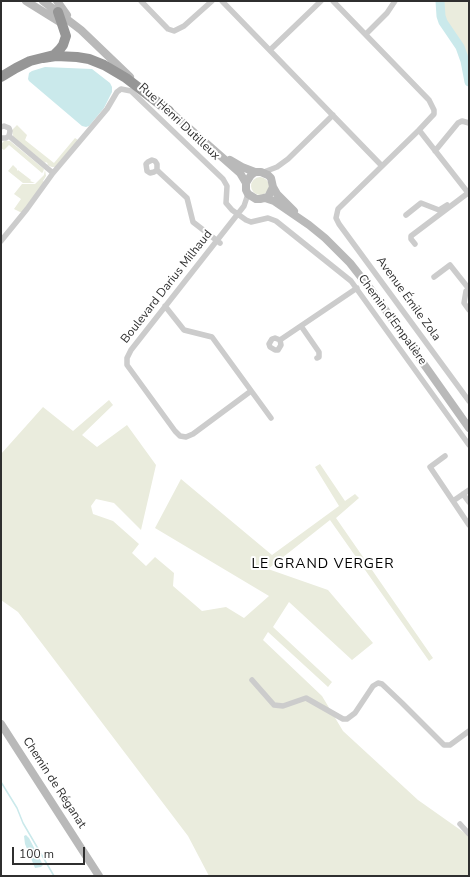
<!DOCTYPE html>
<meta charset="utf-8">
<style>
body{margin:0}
#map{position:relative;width:470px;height:877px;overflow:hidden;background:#fff;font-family:"Nunito Sans",sans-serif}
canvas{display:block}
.frame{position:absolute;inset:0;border:2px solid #2f2f2f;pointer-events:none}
.scale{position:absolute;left:12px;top:847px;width:73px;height:18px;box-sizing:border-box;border:2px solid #2f2f2f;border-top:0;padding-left:5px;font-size:12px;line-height:14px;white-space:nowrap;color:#2f2f2f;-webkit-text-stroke:3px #fff;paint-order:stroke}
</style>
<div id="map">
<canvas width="470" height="877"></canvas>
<div class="frame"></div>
<div class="scale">100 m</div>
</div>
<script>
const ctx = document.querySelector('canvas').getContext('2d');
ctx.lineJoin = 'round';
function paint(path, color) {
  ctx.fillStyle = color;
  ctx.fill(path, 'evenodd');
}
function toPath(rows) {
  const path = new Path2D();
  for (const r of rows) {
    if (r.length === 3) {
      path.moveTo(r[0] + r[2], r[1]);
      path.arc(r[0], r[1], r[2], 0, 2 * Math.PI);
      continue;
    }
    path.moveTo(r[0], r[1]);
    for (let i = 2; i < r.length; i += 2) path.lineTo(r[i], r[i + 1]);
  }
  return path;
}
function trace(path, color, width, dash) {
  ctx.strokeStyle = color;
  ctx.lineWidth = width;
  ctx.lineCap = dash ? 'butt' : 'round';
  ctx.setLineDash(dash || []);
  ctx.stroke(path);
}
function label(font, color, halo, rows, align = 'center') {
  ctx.font = font + ' "Nunito Sans",sans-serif';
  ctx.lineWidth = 4;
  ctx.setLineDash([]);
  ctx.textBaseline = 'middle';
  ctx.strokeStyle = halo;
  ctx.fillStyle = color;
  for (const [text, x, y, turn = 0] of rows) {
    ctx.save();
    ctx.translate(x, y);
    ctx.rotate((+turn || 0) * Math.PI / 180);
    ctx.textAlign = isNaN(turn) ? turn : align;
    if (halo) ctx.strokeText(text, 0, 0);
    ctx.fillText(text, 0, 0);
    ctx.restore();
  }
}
const green = toPath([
 [442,1,469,1,469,77,466,62,461,46,443,20],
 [17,125,27,135,25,140,54,163,75,138,78,140,55,167,52,167,47,165,48,164,46,162,45,163,13,137,12,130],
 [4,141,10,141,44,169,43,172,42,173,9,145,4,150,1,148,1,144],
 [13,165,17,169,17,171,18,170,31,180,30,181,35,183,23,183,8,171],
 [45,170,46,176,43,181,44,182,22,212,20,212,14,209,21,199,14,194,22,184,35,184,44,175],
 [260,186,9],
 [109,400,113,405,82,435,97,447,127,425,156,465,141,530,114,503,96,499,91,506,93,514,113,521,139,544,132,553,146,566,155,557,174,573,173,586,202,611,226,607,244,618,269,596,155,528,181,479,272,555,339,506,315,467,320,464,345,501,355,494,359,498,336,518,433,658,429,661,330,520,268,569,328,590,373,643,352,660,289,602,273,627,332,682,328,687,268,632,263,640,322,696,343,731,418,800,469,836,469,876,209,876,188,836,18,612,1,600,1,454,43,407,73,431]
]);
const water = toPath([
 [45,67,92,69,110,83,112,87,112,92,104,108,89,126,86,127,82,126,29,81,28,79,29,73,32,71],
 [26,835,29,838,43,865,41,867,35,868,25,844,24,836]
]);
const stream = toPath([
 [1,782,17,808,23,823,54,876]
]);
const river = toPath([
 [440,1,441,16,443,22,460,47,465,61,469,82]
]);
const street = toPath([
 [141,1,168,29,174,31,184,26,212,1],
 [222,1,382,166],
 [333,1,429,100,434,110,434,114,419,130,338,209,336,218,339,224,469,401],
 [366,34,387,13,395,1],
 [270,50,321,1],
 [1,127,4,126,9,128,10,131,9,136],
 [419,130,469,194],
 [9,136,53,173],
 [1,138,6,138,9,136],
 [435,151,458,123,462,121,469,123],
 [157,170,154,172,150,173,147,171,146,164,148,162,152,160,155,161,157,164,157,170,159,172,187,198,193,222,220,243],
 [264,172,277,167,288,159,333,115],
 [248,194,244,206,131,350,127,358,127,365,175,431,180,436,186,437,193,434,251,391],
 [406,215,421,203,439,210,447,205],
 [1,241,27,209,53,173,107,109,117,92,121,89,131,91,223,179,227,186,226,203,232,210,246,220,251,222,268,218,276,221,351,281,469,445],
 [415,244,411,239,411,236,468,193],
 [434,277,450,265,469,289],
 [469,289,466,291,464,303,469,310],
 [165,306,184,330,212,337,271,418],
 [301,326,319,352,319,357,317,358],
 [280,340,281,345,278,350,275,350,270,347,269,344,272,339,275,338,280,340,357,288],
 [445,456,430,467,469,525],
 [463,494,469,502],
 [453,501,469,490],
 [252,680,274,705,283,706,306,698,343,719,347,719,355,713,373,686,378,683,382,684,402,703,444,745,450,745,469,731],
 [460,824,469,834]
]);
const secondary = toPath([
 [26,1,63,24],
 [43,1,81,30,130,77],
 [57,1,67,15],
 [165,107,240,173,246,183],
 [230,160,242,167,255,172],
 [273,187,268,197,260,199,256,199,248,194,246,190,246,183,251,175,255,172,261,172,268,175,271,178,273,187,277,194,294,211],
 [265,198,274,201,309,225,325,238,350,263,372,291,469,428],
 [1,724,99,876]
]);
const highway = toPath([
 [43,58,56,56,77,57,89,59,104,65,126,78,169,111],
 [1,77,16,68,30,61,54,55,60,49,63,45,66,36,58,12]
]);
const streetNames = [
 ["Rue Henri Dutilleux",179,122,43],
 ["Boulevard Darius Milhaud",167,287,-52],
 ["Avenue Émile Zola",408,299,54],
 ["Chemin d'Empalière",392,320,54],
 ["Chemin de Réganat",54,783,57]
];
const quarterNames = [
 ["LE GRAND VERGER",323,565]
];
paint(green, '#eaecdd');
paint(water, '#cae9eb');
trace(stream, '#cae9eb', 1.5);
trace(river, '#cae9eb', 9);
trace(street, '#ccc', 5.5);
trace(secondary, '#b9b9b9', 8);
trace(highway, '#969696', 10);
label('12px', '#2f2f2f', '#fff', streetNames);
ctx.letterSpacing = '1px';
label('14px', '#000', '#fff', quarterNames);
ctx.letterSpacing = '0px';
</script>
